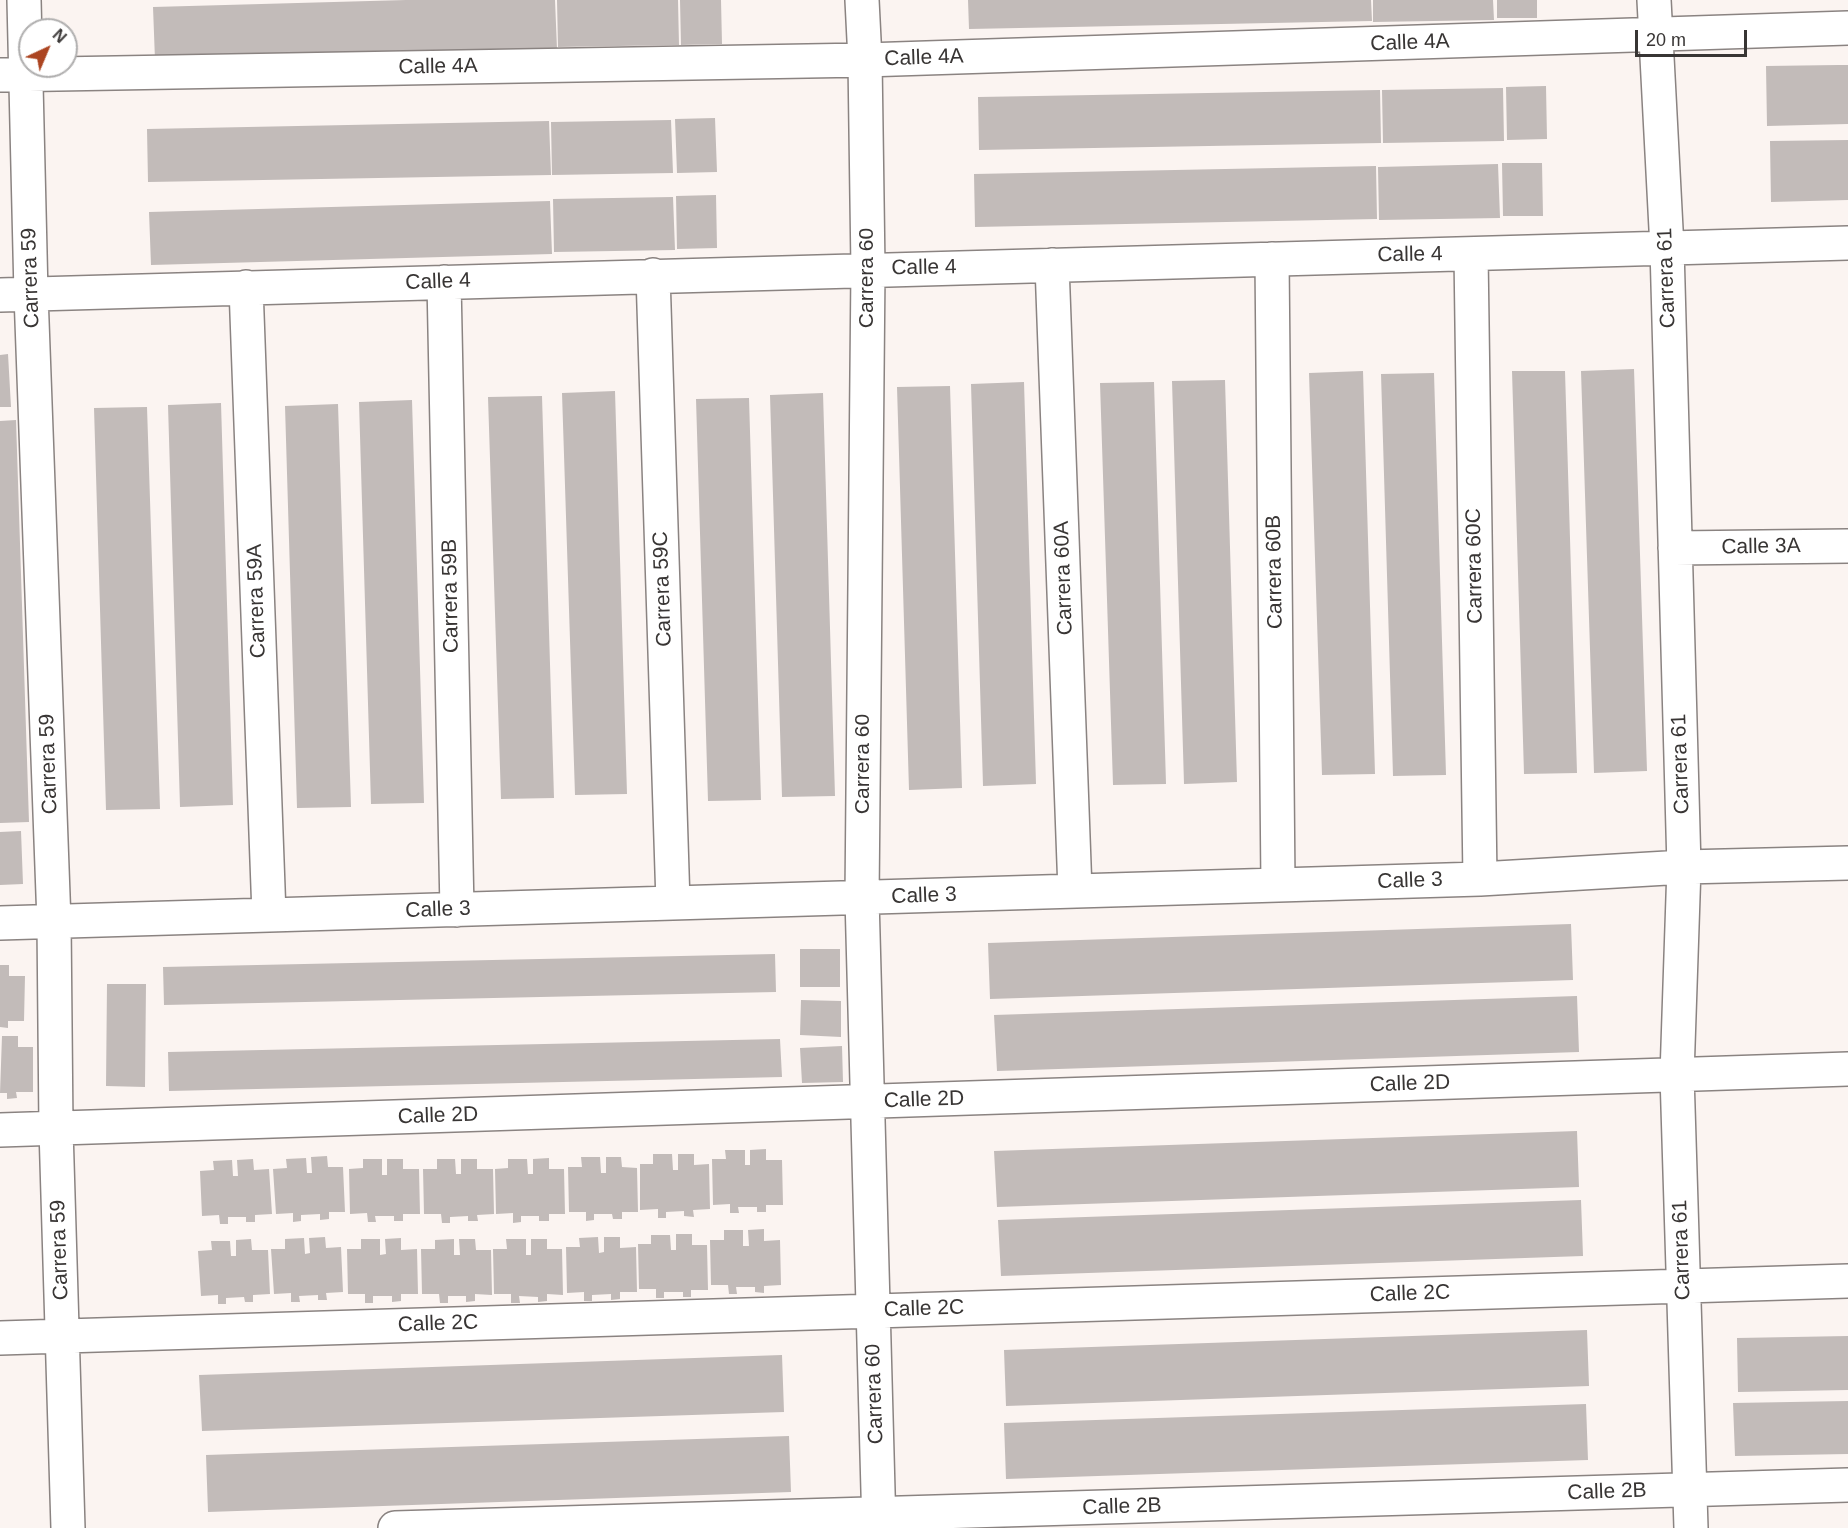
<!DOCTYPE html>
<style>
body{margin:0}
#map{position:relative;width:1848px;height:1528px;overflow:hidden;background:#fbf4f1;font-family:Arial,sans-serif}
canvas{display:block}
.north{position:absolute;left:18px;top:18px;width:60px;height:60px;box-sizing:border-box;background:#fff;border:2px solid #afaeae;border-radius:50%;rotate:44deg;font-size:16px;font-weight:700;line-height:24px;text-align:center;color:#383534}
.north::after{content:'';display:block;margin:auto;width:21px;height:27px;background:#ac4521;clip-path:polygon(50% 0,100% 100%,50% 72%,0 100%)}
.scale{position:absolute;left:1635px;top:30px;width:112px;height:27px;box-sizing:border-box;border:3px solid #383534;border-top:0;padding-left:8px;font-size:18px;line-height:21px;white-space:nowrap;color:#383534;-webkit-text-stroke:4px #fff;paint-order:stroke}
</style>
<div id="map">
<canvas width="1848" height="1528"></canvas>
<div class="north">N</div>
<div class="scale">20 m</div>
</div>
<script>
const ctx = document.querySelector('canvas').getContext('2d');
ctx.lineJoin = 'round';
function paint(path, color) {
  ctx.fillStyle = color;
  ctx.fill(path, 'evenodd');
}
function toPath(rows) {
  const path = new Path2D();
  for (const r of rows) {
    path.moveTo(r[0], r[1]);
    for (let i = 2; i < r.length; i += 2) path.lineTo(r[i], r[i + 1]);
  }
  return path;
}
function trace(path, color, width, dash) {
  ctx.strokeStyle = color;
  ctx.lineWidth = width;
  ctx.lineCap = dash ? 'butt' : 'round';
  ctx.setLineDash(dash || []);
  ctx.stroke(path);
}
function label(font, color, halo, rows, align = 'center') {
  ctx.font = font + ' Arial,sans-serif';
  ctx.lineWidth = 4.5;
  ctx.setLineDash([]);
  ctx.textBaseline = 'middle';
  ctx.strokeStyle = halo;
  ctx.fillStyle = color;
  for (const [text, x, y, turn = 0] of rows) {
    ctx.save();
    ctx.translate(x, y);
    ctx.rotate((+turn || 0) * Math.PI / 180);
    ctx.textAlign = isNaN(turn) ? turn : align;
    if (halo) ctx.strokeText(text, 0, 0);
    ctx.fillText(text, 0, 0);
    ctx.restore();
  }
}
const building = toPath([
 [406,0,555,0,557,49,155,60,153,7],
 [557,0,678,0,679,45,558,47],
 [680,0,721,0,722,44,681,45],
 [968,0,1371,0,1372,21,969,29],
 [1373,0,1493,0,1494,20,1373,22],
 [1497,0,1537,0,1537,18,1497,18],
 [1838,65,1848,65,1848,124,1767,126,1766,66],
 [1546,86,1547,139,1507,140,1506,87],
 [1503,88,1504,141,1383,143,1382,90],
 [1380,90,1381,143,979,150,978,97],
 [715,118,717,172,677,173,675,119],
 [671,120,673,173,552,175,551,122],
 [549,121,551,175,148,182,147,129],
 [1848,140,1848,200,1771,202,1770,141],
 [1502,163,1542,163,1543,216,1503,216],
 [1498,164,1500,218,1379,220,1378,167],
 [1376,166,1377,219,975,227,974,174],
 [716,195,717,248,677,249,676,196],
 [673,197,675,250,554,252,553,199],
 [550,201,552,254,151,265,149,212],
 [8,354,11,407,0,407,0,355],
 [1634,369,1647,771,1594,773,1581,371],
 [1363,371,1375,774,1322,775,1309,373],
 [1512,371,1565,371,1577,773,1524,774],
 [1434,373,1446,775,1393,776,1381,374],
 [1225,380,1237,782,1184,784,1172,381],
 [1024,382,1036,784,983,786,971,384],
 [1154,382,1166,784,1113,785,1100,383],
 [950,386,962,788,909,790,897,387],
 [615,391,627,794,575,795,562,393],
 [823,393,835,796,782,797,770,395],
 [542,396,554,798,501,799,488,397],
 [749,398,761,800,708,801,696,399],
 [412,400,424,803,371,804,359,402],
 [221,403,233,805,180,807,168,405],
 [338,404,351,807,297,808,285,406],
 [147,407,160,809,106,810,94,408],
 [16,420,29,822,0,823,0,421],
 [21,831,23,884,0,885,0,832],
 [1571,924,1573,980,990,999,988,943],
 [800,949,840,949,840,987,800,987],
 [775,954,776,992,164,1005,163,967],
 [0,965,9,965,9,976,25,976,24,1021,8,1021,8,1028,0,1027],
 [107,984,146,984,145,1087,106,1086],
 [1577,996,1579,1052,997,1071,994,1015],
 [801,1000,841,1001,841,1037,800,1035],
 [2,1036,18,1036,18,1047,33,1047,33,1092,16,1092,17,1098,7,1099,7,1093,0,1093],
 [780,1039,782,1077,169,1091,168,1052],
 [842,1046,843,1082,802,1083,800,1048],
 [1577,1131,1579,1187,997,1207,994,1151],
 [766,1149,766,1160,782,1160,783,1205,766,1205,766,1212,757,1212,757,1207,738,1207,739,1213,730,1213,730,1204,713,1205,712,1159,726,1159,725,1150,745,1150,745,1165,750,1165,750,1150],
 [653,1154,672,1154,673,1170,678,1170,678,1154,694,1154,694,1165,709,1164,710,1209,693,1210,694,1217,684,1216,684,1211,666,1212,666,1218,658,1218,658,1209,640,1210,640,1164,653,1164],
 [327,1156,328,1167,343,1167,345,1212,329,1212,329,1219,320,1220,320,1214,301,1215,301,1221,293,1222,293,1213,276,1214,273,1169,287,1168,286,1159,306,1158,307,1173,312,1173,311,1157],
 [581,1157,600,1157,601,1173,606,1173,606,1157,621,1157,622,1167,637,1168,638,1212,622,1212,622,1219,613,1219,612,1214,594,1214,594,1220,586,1221,586,1212,569,1212,568,1167,582,1167],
 [549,1158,549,1169,564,1169,565,1214,549,1214,549,1221,539,1221,539,1216,521,1216,521,1222,513,1223,513,1213,496,1214,495,1169,508,1168,508,1159,527,1159,528,1174,533,1174,533,1159],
 [253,1159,254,1170,269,1169,272,1214,255,1215,255,1222,246,1222,246,1217,228,1217,228,1224,220,1224,219,1215,202,1216,200,1171,214,1170,213,1161,232,1160,233,1176,238,1176,237,1160],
 [363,1159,382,1159,382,1175,387,1175,387,1159,403,1159,403,1169,419,1169,420,1214,403,1214,403,1221,394,1221,394,1216,375,1216,376,1222,368,1222,367,1213,350,1214,349,1169,363,1168],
 [437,1159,455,1159,456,1174,461,1174,461,1159,477,1159,477,1169,493,1169,494,1214,477,1215,478,1221,468,1221,468,1216,450,1217,450,1223,442,1223,441,1214,424,1214,423,1169,437,1169],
 [1581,1200,1583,1256,1001,1276,998,1220],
 [764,1229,764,1241,780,1240,781,1285,764,1286,764,1293,755,1292,755,1287,736,1287,737,1294,729,1294,728,1285,711,1285,710,1240,724,1240,724,1230,743,1230,743,1246,749,1246,748,1230],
 [676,1234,692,1234,692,1245,707,1245,708,1290,691,1290,691,1297,683,1297,683,1292,664,1292,664,1298,656,1298,656,1289,639,1289,638,1244,651,1244,651,1235,670,1235,671,1250,676,1250],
 [325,1237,326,1248,341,1247,343,1292,326,1293,327,1300,318,1300,318,1295,299,1296,300,1302,291,1302,291,1293,274,1294,271,1249,285,1249,285,1239,304,1238,305,1254,310,1253,309,1238],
 [598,1237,599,1253,604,1252,604,1237,620,1237,620,1248,636,1247,637,1292,620,1292,620,1299,611,1300,611,1294,592,1295,592,1301,584,1301,584,1292,567,1293,566,1247,580,1247,579,1238],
 [401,1238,401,1250,417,1249,418,1294,401,1294,401,1301,392,1302,392,1296,373,1296,373,1303,365,1303,365,1294,348,1294,347,1249,361,1249,361,1239,380,1239,380,1255,386,1254,385,1239],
 [251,1239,252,1250,268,1250,270,1294,253,1295,253,1302,245,1302,244,1297,226,1298,226,1304,218,1304,218,1295,201,1296,198,1251,212,1250,211,1241,230,1241,231,1256,236,1256,236,1240],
 [454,1239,454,1255,460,1255,459,1239,475,1239,476,1250,491,1250,492,1295,475,1294,475,1301,466,1302,466,1296,448,1296,448,1303,440,1303,439,1294,422,1294,421,1249,435,1249,435,1240],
 [506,1239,526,1239,526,1255,531,1255,531,1239,547,1239,547,1249,562,1249,563,1295,547,1294,547,1301,538,1302,538,1297,519,1296,520,1303,511,1303,511,1294,494,1294,493,1249,507,1249],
 [1587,1330,1589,1386,1006,1406,1004,1350],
 [1848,1336,1848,1390,1738,1392,1737,1338],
 [782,1355,784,1412,202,1431,199,1375],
 [1848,1401,1848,1454,1735,1456,1733,1403],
 [1586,1404,1588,1460,1006,1479,1004,1423],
 [789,1436,791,1492,208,1512,206,1455]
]);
const minor = toPath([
 [24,0,31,294,54,922,56,1129,68,1528],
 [862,0,865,60,868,269,862,898,879,1528],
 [1654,0,1667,248,1684,867,1677,1075,1691,1528],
 [0,75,865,60,1848,28],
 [1471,254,1480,879],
 [1272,259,1278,885],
 [1052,265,1075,891],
 [653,275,673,903],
 [444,282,457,910],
 [246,287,269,915],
 [0,295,1848,243],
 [1675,548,1848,546],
 [0,923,1480,879,1684,867,1848,863],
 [0,1130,1848,1069],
 [0,1338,1848,1281],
 [395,1528,1848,1485]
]);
const streetNames = [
 ["Calle 4A",1410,43,-2],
 ["Calle 4A",924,58,-2],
 ["Calle 4A",438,67,-1],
 ["Calle 4",1410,255,-1],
 ["Calle 4",924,268,-1],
 ["Carrera 59",31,278,-92],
 ["Carrera 60",867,278,-90],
 ["Carrera 61",1667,278,-92],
 ["Calle 4",438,282,-2],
 ["Calle 3A",1761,547,-1],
 ["Carrera 60C",1475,566,-91],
 ["Carrera 60B",1275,572,-91],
 ["Carrera 60A",1064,578,-92],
 ["Carrera 59C",663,589,-92],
 ["Carrera 59B",451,596,-91],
 ["Carrera 59A",257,601,-92],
 ["Carrera 59",49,764,-92],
 ["Carrera 60",863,764,-90],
 ["Carrera 61",1681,764,-92],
 ["Calle 3",1410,881,-2],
 ["Calle 3",924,896,-2],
 ["Calle 3",438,910,-2],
 ["Calle 2D",1410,1084,-2],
 ["Calle 2D",924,1100,-2],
 ["Calle 2D",438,1116,-2],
 ["Carrera 59",60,1250,-92],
 ["Carrera 61",1682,1250,-92],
 ["Calle 2C",1410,1294,-2],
 ["Calle 2C",924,1309,-2],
 ["Calle 2C",438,1324,-2],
 ["Carrera 60",875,1394,-92],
 ["Calle 2B",1607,1492,-2],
 ["Calle 2B",1122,1507,-2]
];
paint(building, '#c2bbb9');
trace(minor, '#8a8381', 36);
trace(minor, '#fff', 33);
label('21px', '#383534', '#fff', streetNames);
</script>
